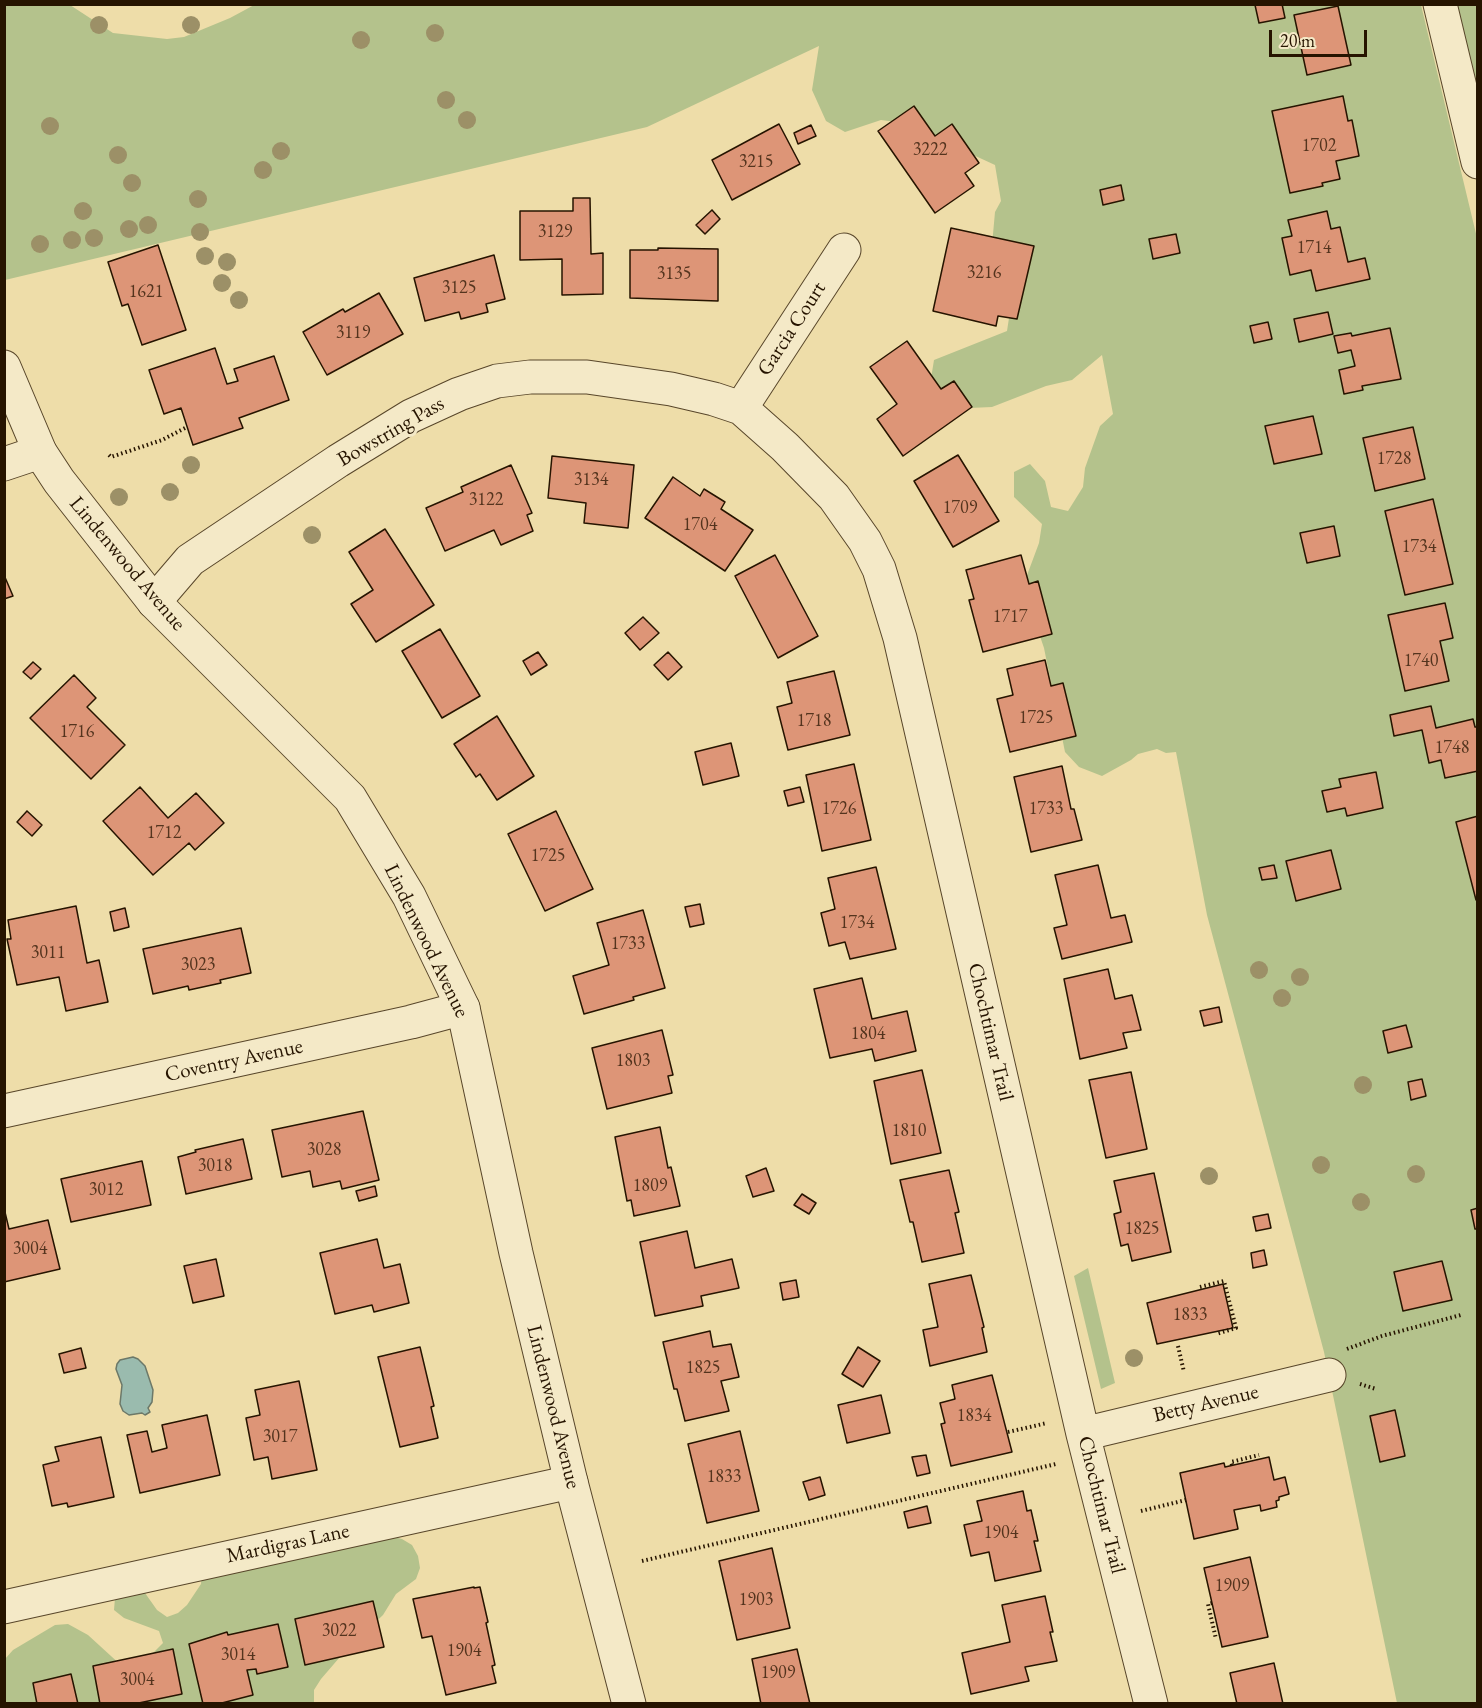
<!DOCTYPE html>
<style>
body{margin:0}
#map{position:relative;width:1482px;height:1708px;overflow:hidden;background:#eedda9;font-family:"EB Garamond",serif}
canvas{display:block}
.frame{position:absolute;inset:0;border:6px solid #261400;pointer-events:none}
.scale{position:absolute;left:1269px;top:30px;width:98px;height:27px;box-sizing:border-box;border:3px solid #261400;border-top:0;padding-left:8px;font-size:18px;line-height:21px;white-space:nowrap;color:#261400;-webkit-text-stroke:4px #f4e9c7;paint-order:stroke}
</style>
<div id="map">
<canvas width="1482" height="1708"></canvas>
<div class="frame"></div>
<div class="scale">20 m</div>
</div>
<script>
const ctx = document.querySelector('canvas').getContext('2d');
ctx.lineJoin = 'round';
function paint(path, color) {
  ctx.fillStyle = color;
  ctx.fill(path, 'evenodd');
}
function toPath(rows) {
  const path = new Path2D();
  for (const r of rows) {
    path.moveTo(r[0], r[1]);
    for (let i = 2; i < r.length; i += 2) path.lineTo(r[i], r[i + 1]);
  }
  return path;
}
function trace(path, color, width, dash) {
  ctx.strokeStyle = color;
  ctx.lineWidth = width;
  ctx.lineCap = dash ? 'butt' : 'round';
  ctx.setLineDash(dash || []);
  ctx.stroke(path);
}
function label(font, color, halo, rows, align = 'center') {
  ctx.font = font + ' "EB Garamond",serif';
  ctx.lineWidth = 6;
  ctx.setLineDash([]);
  ctx.textBaseline = 'middle';
  ctx.strokeStyle = halo;
  ctx.fillStyle = color;
  for (const [text, x, y, turn = 0] of rows) {
    ctx.save();
    ctx.translate(x, y);
    ctx.rotate((+turn || 0) * Math.PI / 180);
    ctx.textAlign = isNaN(turn) ? turn : align;
    if (halo) ctx.strokeText(text, 0, 0);
    ctx.fillText(text, 0, 0);
    ctx.restore();
  }
}
const green = toPath([
 [256,4,1421,5,1478,242,1477,1703,1397,1703,1324,1352,1207,915,1176,752,1166,753,1157,749,1138,754,1131,760,1102,776,1079,767,1065,752,1044,648,1023,586,1039,543,1042,524,1014,497,1014,472,1030,464,1045,481,1051,507,1068,511,1083,487,1085,468,1100,426,1113,414,1102,355,1072,380,1046,386,992,407,947,409,929,391,934,360,1007,331,1013,292,991,256,995,212,1001,201,995,165,904,123,881,120,845,132,826,121,812,90,819,46,647,127,5,280,4,5,70,5,113,33,167,39,184,37,230,18],
 [1453,5,1477,5,1477,101],
 [1088,1268,1115,1383,1101,1389,1074,1276],
 [390,1536,402,1539,412,1545,418,1556,420,1568,416,1579,396,1594,383,1615,346,1650,321,1679,314,1690,314,1703,5,1704,5,1659,13,1650,55,1625,68,1624,88,1635,123,1667,146,1660,163,1643,159,1631,124,1618,114,1610,115,1598,134,1587,145,1593,157,1610,167,1617,178,1613,187,1605,201,1584,202,1572]
]);
const water = toPath([
 [133,1357,138,1359,145,1366,153,1390,152,1402,148,1408,150,1412,145,1415,142,1413,129,1415,123,1411,120,1404,122,1385,116,1369,117,1364,120,1360,133,1357]
]);
const building = toPath([
 [1260,4,1282,4,1285,18,1259,23,1255,5,1260,4],
 [1338,6,1351,65,1307,75,1294,15,1338,6],
 [1343,96,1348,121,1352,120,1359,156,1336,161,1340,179,1322,183,1323,186,1290,193,1272,111,1343,96],
 [914,106,935,136,952,124,979,163,965,173,974,186,935,213,878,131,914,106],
 [779,124,800,164,732,200,712,160,779,124],
 [811,125,816,136,798,144,794,133,811,125],
 [1121,185,1124,200,1103,205,1100,190,1121,185],
 [573,198,590,198,591,254,603,253,603,294,562,295,562,259,520,260,520,211,573,211,573,198],
 [712,210,720,219,705,234,696,225,712,210],
 [1327,211,1331,229,1340,227,1348,262,1365,258,1370,279,1316,291,1311,270,1290,275,1282,238,1292,236,1288,220,1327,211],
 [951,228,1034,246,1017,319,998,316,996,326,933,311,951,228],
 [1176,234,1180,253,1153,259,1149,239,1176,234],
 [158,245,186,330,142,345,128,304,122,306,108,262,158,245],
 [658,248,718,249,718,301,630,298,630,250,658,250,658,248],
 [494,255,505,299,486,304,488,312,461,319,459,312,425,321,414,278,494,255],
 [379,293,403,334,327,375,303,332,343,309,345,312,379,293],
 [1328,312,1333,334,1299,342,1294,319,1328,312],
 [1268,322,1272,339,1254,343,1250,326,1268,322],
 [1390,328,1401,379,1362,386,1363,390,1344,394,1339,370,1355,366,1351,350,1338,353,1334,336,1351,333,1352,336,1390,328],
 [907,341,941,389,954,381,972,407,903,456,877,419,897,404,870,367,907,341],
 [215,348,227,384,238,381,234,369,274,356,289,400,239,418,243,428,193,445,181,408,164,414,149,370,215,348],
 [1313,416,1322,454,1274,464,1265,426,1313,416],
 [1413,427,1425,479,1375,491,1363,438,1413,427],
 [958,455,999,521,953,547,914,481,958,455],
 [552,456,634,465,628,528,584,523,586,503,548,498,552,456],
 [511,465,532,513,527,515,533,531,501,545,494,530,445,551,426,508,463,492,461,487,511,465],
 [673,477,700,496,704,489,725,502,721,509,753,530,725,571,645,518,673,477],
 [1433,499,1453,584,1405,595,1385,511,1433,499],
 [1334,526,1340,556,1307,563,1300,533,1334,526],
 [385,529,434,605,376,642,351,604,373,590,349,552,385,529],
 [775,555,818,636,778,658,735,576,775,555],
 [1021,555,1029,584,1038,581,1052,634,983,652,969,600,974,599,966,570,1021,555],
 [4,575,13,596,4,599,4,575],
 [1445,603,1453,638,1440,641,1449,681,1405,691,1388,615,1445,603],
 [643,617,659,633,640,650,625,633,643,617],
 [440,629,480,696,442,718,402,651,440,629],
 [538,652,547,665,531,675,523,661,538,652],
 [668,652,682,667,668,680,654,665,668,652],
 [1045,660,1051,686,1063,683,1076,736,1010,752,997,699,1013,695,1007,669,1045,660],
 [33,662,41,669,31,679,23,672,33,662],
 [834,671,850,735,788,750,777,707,792,703,787,682,834,671],
 [74,675,96,698,87,707,125,745,91,779,30,718,74,675],
 [1431,706,1436,728,1473,719,1475,727,1478,727,1478,771,1445,778,1441,760,1429,763,1422,730,1394,736,1390,715,1431,706],
 [497,716,534,776,497,800,480,774,476,777,454,744,497,716],
 [731,743,739,776,703,785,695,752,731,743],
 [854,764,871,840,822,851,806,775,854,764],
 [1062,766,1071,809,1074,809,1082,840,1031,852,1014,777,1062,766],
 [1376,772,1383,808,1347,816,1345,808,1327,812,1322,791,1341,787,1339,779,1376,772],
 [140,787,168,818,196,793,224,823,195,850,189,843,153,875,103,821,140,787],
 [800,787,804,802,788,806,784,791,800,787],
 [27,811,42,825,32,836,17,822,27,811],
 [556,811,593,889,545,911,508,834,556,811],
 [1478,816,1478,899,1476,900,1456,822,1478,816],
 [1331,850,1341,889,1296,901,1286,861,1331,850],
 [1098,865,1111,918,1125,915,1132,942,1062,959,1054,928,1067,925,1055,875,1098,865],
 [1274,865,1277,878,1262,880,1259,868,1274,865],
 [876,867,896,949,850,959,845,942,829,946,821,913,835,909,828,878,876,867],
 [700,904,704,924,690,927,685,907,700,904],
 [76,906,87,963,99,960,108,1002,66,1011,59,977,17,985,7,939,11,939,8,920,76,906],
 [125,908,129,927,114,931,110,912,125,908],
 [643,910,665,988,633,997,634,1000,584,1014,573,976,609,965,597,923,643,910],
 [241,928,251,973,220,980,221,983,189,990,188,986,153,994,143,949,241,928],
 [1108,969,1115,999,1132,995,1141,1030,1123,1033,1127,1048,1080,1059,1064,979,1108,969],
 [862,978,872,1019,907,1011,916,1051,875,1061,872,1049,830,1058,814,989,862,978],
 [1219,1007,1222,1022,1204,1026,1200,1011,1219,1007],
 [1406,1025,1412,1047,1388,1053,1383,1031,1406,1025],
 [662,1030,673,1075,668,1076,672,1093,607,1109,592,1048,662,1030],
 [922,1070,941,1153,891,1164,874,1081,922,1070],
 [1131,1072,1147,1149,1106,1158,1089,1080,1131,1072],
 [1422,1079,1426,1096,1411,1100,1408,1082,1422,1079],
 [363,1111,379,1180,342,1189,340,1181,313,1187,310,1171,282,1177,272,1130,363,1111],
 [660,1127,668,1168,671,1167,680,1206,634,1216,631,1200,627,1201,615,1137,660,1127],
 [243,1139,252,1179,186,1194,178,1157,196,1152,195,1150,243,1139],
 [142,1161,151,1205,71,1222,61,1179,142,1161],
 [766,1168,774,1191,753,1197,746,1176,766,1168],
 [949,1170,959,1212,955,1213,964,1253,922,1262,913,1222,910,1222,900,1180,949,1170],
 [1154,1173,1171,1252,1132,1261,1128,1244,1121,1246,1114,1214,1121,1212,1114,1181,1154,1173],
 [375,1186,377,1196,359,1201,356,1191,375,1186],
 [802,1194,816,1203,809,1214,794,1205,802,1194],
 [4,1208,9,1229,48,1220,60,1269,4,1282,4,1208],
 [1478,1208,1478,1229,1475,1229,1471,1210,1478,1208],
 [1268,1214,1271,1228,1256,1231,1253,1217,1268,1214],
 [687,1231,695,1268,732,1259,739,1288,701,1296,703,1306,655,1316,640,1242,687,1231],
 [377,1239,384,1268,400,1264,409,1303,374,1312,372,1305,335,1314,320,1253,377,1239],
 [1264,1250,1267,1265,1253,1268,1251,1253,1264,1250],
 [216,1259,224,1296,193,1303,184,1266,216,1259],
 [1442,1261,1452,1300,1403,1311,1394,1272,1442,1261],
 [971,1275,984,1327,982,1328,987,1352,930,1366,923,1330,938,1327,929,1284,971,1275],
 [796,1280,799,1297,783,1300,780,1283,796,1280],
 [1223,1284,1233,1328,1157,1344,1147,1303,1223,1284],
 [710,1331,713,1347,731,1344,739,1377,721,1381,729,1411,685,1421,677,1389,674,1389,663,1342,710,1331],
 [420,1347,434,1406,431,1407,438,1438,400,1447,378,1357,420,1347],
 [858,1347,880,1361,863,1387,842,1374,858,1347],
 [81,1348,86,1368,64,1373,59,1354,81,1348],
 [992,1375,1012,1452,951,1466,941,1424,945,1423,940,1403,955,1399,952,1385,992,1375],
 [299,1381,317,1470,272,1479,268,1457,254,1460,246,1418,260,1415,255,1390,299,1381],
 [881,1395,890,1433,847,1443,838,1405,881,1395],
 [1395,1410,1405,1456,1380,1462,1370,1416,1395,1410],
 [207,1415,220,1475,140,1493,127,1435,147,1431,152,1452,167,1448,162,1425,207,1415],
 [740,1431,759,1511,707,1523,688,1444,740,1431],
 [101,1437,114,1497,68,1507,67,1503,52,1506,43,1465,59,1461,55,1447,101,1437],
 [926,1455,930,1473,917,1476,912,1457,926,1455],
 [1269,1457,1274,1480,1285,1477,1289,1494,1279,1497,1279,1500,1276,1501,1277,1507,1261,1511,1260,1505,1234,1510,1238,1529,1194,1539,1180,1473,1224,1463,1225,1467,1269,1457],
 [820,1477,825,1495,809,1500,803,1482,820,1477],
 [1023,1491,1027,1511,1031,1510,1038,1541,1034,1541,1041,1571,995,1581,989,1552,971,1556,964,1525,982,1521,977,1501,1023,1491],
 [927,1506,931,1523,908,1528,904,1512,927,1506],
 [772,1548,790,1628,737,1640,719,1561,772,1548],
 [1250,1557,1268,1637,1222,1647,1204,1568,1250,1557],
 [474,1587,474,1588,480,1587,488,1622,486,1623,495,1665,492,1666,496,1683,446,1695,432,1636,422,1638,413,1599,474,1587],
 [1045,1596,1053,1632,1050,1632,1057,1661,1025,1667,1029,1681,971,1694,962,1653,1010,1642,1002,1605,1045,1596],
 [373,1601,384,1647,305,1665,295,1619,373,1601],
 [278,1624,288,1667,257,1674,256,1669,247,1670,253,1695,218,1704,203,1704,189,1644,227,1632,228,1635,278,1624],
 [173,1649,182,1694,134,1704,100,1704,93,1666,173,1649],
 [797,1649,810,1704,761,1704,752,1659,797,1649],
 [1274,1663,1283,1704,1237,1704,1230,1673,1274,1663],
 [71,1674,78,1704,37,1704,33,1683,71,1674]
]);
const path = toPath([
 [109,455,111,457,162,440,187,427],
 [1200,1287,1224,1281,1236,1328,1216,1334],
 [1178,1346,1184,1372],
 [1347,1349,1382,1336,1461,1315],
 [1360,1384,1376,1389],
 [1008,1432,1047,1423],
 [1232,1465,1231,1462,1259,1455],
 [1141,1511,1186,1500],
 [642,1561,1056,1464],
 [1212,1603,1208,1604,1216,1639]
]);
const minor = toPath([
 [1440,4,1478,162],
 [741,408,844,250],
 [4,464,40,452],
 [154,602,190,560,338,461,411,416,459,394,497,381,530,377,587,377,671,389,714,399,741,408,785,447,834,497,865,541,879,569,900,638,1083,1434,1151,1704],
 [4,1111,411,1022,463,1008],
 [1083,1434,1329,1375],
 [4,1607,571,1482]
]);
const tertiary = toPath([
 [4,367,40,452,59,481,154,602,350,798,409,896,463,1008,516,1253,571,1482,629,1704]
]);
const trees = [
 [99,25],
 [191,25],
 [435,33],
 [361,40],
 [446,100],
 [467,120],
 [50,126],
 [281,151],
 [118,155],
 [263,170],
 [132,183],
 [198,199],
 [83,211],
 [148,225],
 [129,229],
 [200,232],
 [94,238],
 [72,240],
 [40,244],
 [205,256],
 [227,262],
 [222,283],
 [239,300],
 [191,465],
 [170,492],
 [119,497],
 [312,535],
 [1259,970],
 [1300,977],
 [1282,998],
 [1363,1085],
 [1321,1165],
 [1416,1174],
 [1209,1176],
 [1361,1202],
 [1134,1358]
];
const numberNames = [
 ["1702",1319,146],
 ["3222",930,150],
 ["3215",756,162],
 ["3129",555,232],
 ["1714",1314,248],
 ["3216",984,273],
 ["3135",674,274],
 ["3125",459,288],
 ["1621",146,292],
 ["3119",353,333],
 ["1728",1394,459],
 ["3134",591,480],
 ["3122",486,500],
 ["1709",960,508],
 ["1704",700,525],
 ["1734",1419,547],
 ["1717",1010,617],
 ["1740",1421,661],
 ["1725",1036,718],
 ["1718",814,721],
 ["1716",77,732],
 ["1748",1452,748],
 ["1726",839,809],
 ["1733",1046,809],
 ["1712",164,833],
 ["1725",548,856],
 ["1734",857,923],
 ["1733",628,944],
 ["3011",48,953],
 ["3023",198,965],
 ["1804",868,1034],
 ["1803",633,1061],
 ["1810",909,1131],
 ["3028",324,1150],
 ["3018",215,1166],
 ["1809",650,1186],
 ["3012",106,1190],
 ["1825",1142,1229],
 ["3004",30,1249],
 ["1833",1190,1315],
 ["1825",703,1368],
 ["1834",974,1416],
 ["3017",280,1437],
 ["1833",724,1477],
 ["1904",1001,1533],
 ["1909",1232,1586],
 ["1903",756,1600],
 ["3022",339,1631],
 ["1904",464,1651],
 ["3014",238,1655],
 ["1909",778,1673],
 ["3004",137,1680]
];
const streetNames = [
 ["Garcia Court",792,329,-57],
 ["Bowstring Pass",391,432,-30],
 ["Lindenwood Avenue",127,564,50],
 ["Lindenwood Avenue",426,941,64],
 ["Chochtimar Trail",990,1032,77],
 ["Coventry Avenue",234,1061,-12],
 ["Betty Avenue",1206,1404,-13],
 ["Lindenwood Avenue",553,1407,76],
 ["Chochtimar Trail",1101,1505,76],
 ["Mardigras Lane",288,1544,-12]
];
paint(green, '#b4c28c');
paint(water, '#9abbae');
trace(water, '#6c7868', 1.5);
paint(building, '#dd9577');
trace(building, '#261400', 1.5);
trace(minor, '#58462a', 35);
trace(tertiary, '#58462a', 35);
trace(path, '#261400', 4, [1.5, 3]);
trace(minor, '#f4e9c7', 33);
trace(tertiary, '#f4e9c7', 33);
ctx.fillStyle = '#9c9067';
for (const [x, y] of trees) {
  ctx.beginPath();
  ctx.arc(x, y, 9, 0, 2 * Math.PI);
  ctx.fill();
}
label('18px', '#54341e', null, numberNames);
label('21px', '#261400', '#f4e9c7', streetNames);
</script>
